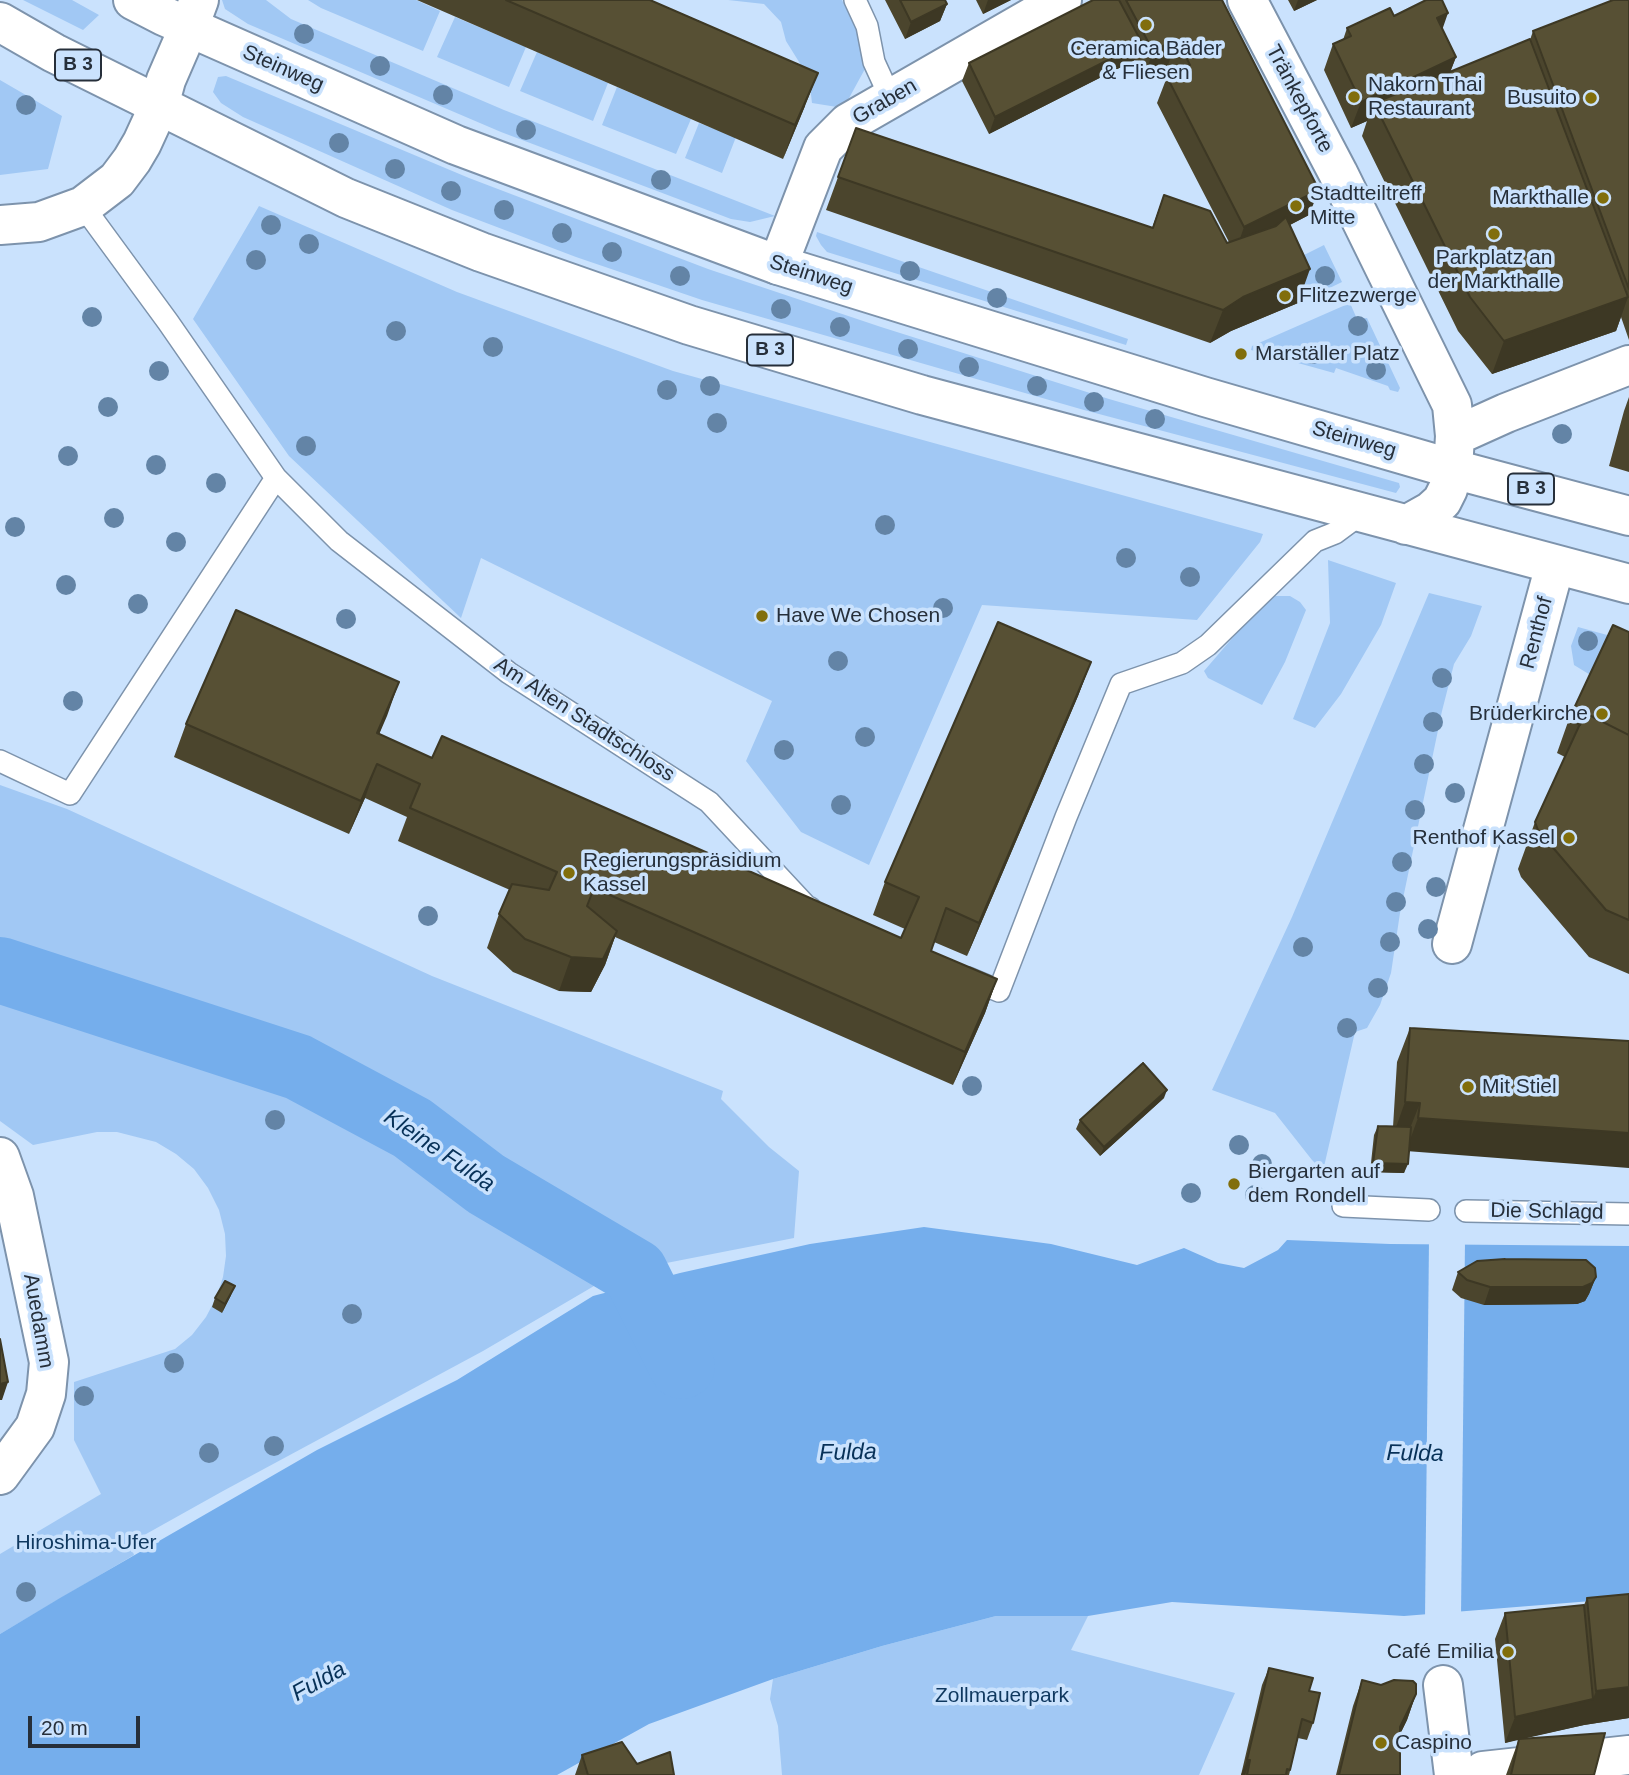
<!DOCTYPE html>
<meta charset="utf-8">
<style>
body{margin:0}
#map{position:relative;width:1629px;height:1775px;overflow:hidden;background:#cae2fd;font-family:Helvetica,sans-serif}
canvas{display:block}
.scale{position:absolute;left:28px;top:1716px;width:112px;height:32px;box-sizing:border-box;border:4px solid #262f3a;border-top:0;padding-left:9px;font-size:21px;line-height:24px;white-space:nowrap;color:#262f3a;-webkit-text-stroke:5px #cae2fd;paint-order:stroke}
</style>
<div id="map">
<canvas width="1629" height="1775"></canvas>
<div class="scale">20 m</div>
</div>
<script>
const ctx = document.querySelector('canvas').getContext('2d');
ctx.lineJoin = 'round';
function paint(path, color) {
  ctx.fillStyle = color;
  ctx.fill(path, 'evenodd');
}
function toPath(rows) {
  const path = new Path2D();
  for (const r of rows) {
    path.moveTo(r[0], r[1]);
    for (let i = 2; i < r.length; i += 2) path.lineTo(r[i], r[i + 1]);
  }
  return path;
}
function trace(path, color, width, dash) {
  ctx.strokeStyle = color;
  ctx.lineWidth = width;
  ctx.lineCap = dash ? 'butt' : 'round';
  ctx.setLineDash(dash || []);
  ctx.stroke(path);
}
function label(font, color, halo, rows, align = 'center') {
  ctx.font = font + ' Helvetica,sans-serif';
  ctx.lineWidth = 7;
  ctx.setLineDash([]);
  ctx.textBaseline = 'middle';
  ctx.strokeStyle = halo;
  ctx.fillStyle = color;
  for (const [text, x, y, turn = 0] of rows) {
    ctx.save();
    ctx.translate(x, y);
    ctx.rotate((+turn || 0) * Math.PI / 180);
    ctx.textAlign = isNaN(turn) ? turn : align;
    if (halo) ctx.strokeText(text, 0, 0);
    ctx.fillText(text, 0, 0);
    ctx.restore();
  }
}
const green = toPath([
 [23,0,72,0,99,15,83,30],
 [222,0,266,0,291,19,504,110,775,216,750,222,731,219,501,132,248,24,225,9],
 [308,0,416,0,440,11,423,51,321,8],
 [728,0,842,0,858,32,866,67,848,100,837,107,812,103,809,78,786,41,781,22,764,4],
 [455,17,526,47,509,87,437,57],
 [537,52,608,83,593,121,520,91],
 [226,76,469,178,708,269,881,327,1109,399,1399,483,1400,487,1396,493,1084,410,702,300,576,257,452,210,243,117,221,103,213,92,218,77],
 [0,80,62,116,48,169,0,175],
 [617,87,691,119,676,154,602,125],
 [699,123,736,137,722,173,685,158],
 [259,206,457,292,673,371,1263,534,1260,542,1197,620,982,605,869,865,801,832,746,761,772,701,481,558,461,618,289,456,193,319],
 [817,232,1128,339,1126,345,827,252,821,245,816,236],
 [1324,245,1342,282,1309,298,1292,261],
 [1350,303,1357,319,1367,318,1400,388,1398,392,1390,390,1388,386,1336,368,1334,373,1251,350,1252,346],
 [1328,560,1396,583,1381,625,1341,694,1315,728,1293,719,1330,623],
 [1429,593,1482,606,1471,636,1454,664,1442,711,1400,913,1391,973,1380,1005,1367,1028,1355,1032,1323,1171,1312,1160,1275,1113,1212,1090,1292,917],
 [1275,596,1290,596,1300,602,1306,610,1285,662,1262,705,1208,678,1204,671,1259,607],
 [1578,627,1629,641,1592,676,1574,665,1571,646],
 [0,785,67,809,432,976,723,1091,721,1099,769,1147,799,1171,794,1238,646,1267,534,1198,403,1105,328,1065,0,958],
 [0,980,267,1072,368,1120,606,1279,483,1351,223,1491,130,1543,134,1555,0,1634,0,1554,101,1494,74,1440,74,1382,175,1349,192,1335,206,1317,216,1298,223,1277,226,1256,225,1234,219,1210,208,1188,194,1169,176,1154,156,1142,117,1132,97,1132,33,1145,0,1121],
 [996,1616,1088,1616,1071,1650,1235,1693,1199,1775,782,1775,778,1726,770,1699,773,1679,882,1646]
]);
const water = toPath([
 [924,1227,1051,1244,1137,1265,1184,1248,1218,1263,1244,1268,1278,1250,1287,1240,1390,1244,1629,1246,1629,1598,1404,1616,1172,1602,1088,1616,996,1616,882,1646,773,1679,649,1724,557,1775,0,1775,0,1634,60,1598,317,1450,457,1380,593,1296,680,1273,810,1244]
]);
const pier = toPath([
 [1429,1241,1465,1241,1461,1615,1425,1618]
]);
const river = toPath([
 [0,970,298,1067,412,1128,486,1184,635,1272,682,1366]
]);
const lane = toPath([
 [855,0,867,26,874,62,890,97],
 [83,206,168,322,276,478,339,541,509,673,709,802,806,906,810,908],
 [0,761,70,794,276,478],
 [968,978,999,991,1066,817,1121,684,1182,663,1208,645,1315,541,1335,533,1362,513],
 [1343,1206,1429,1210],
 [1466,1211,1629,1214]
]);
const street = toPath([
 [1247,0,1338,173,1452,405,1455,436,1453,469],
 [189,27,199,0],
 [778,265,823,148,848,123,1062,0],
 [1455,436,1506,413,1629,365],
 [1452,944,1555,565],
 [1443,1685,1454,1775],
 [1482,1775,1483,1771,1629,1755]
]);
const secondary = toPath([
 [0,225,39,222,83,206,117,180,132,160,142,143,159,106],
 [0,1157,14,1196,49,1362,46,1394,35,1427,0,1475]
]);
const primary = toPath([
 [133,0,164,16,456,145,778,265,1205,397,1453,469,1629,516],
 [0,22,54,53,346,198,481,252,689,325,922,395,1629,584],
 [159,106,166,80,189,27],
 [1406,525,1431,511,1442,501,1448,489,1453,469]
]);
const trees = [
 [304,34],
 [380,66],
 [443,95],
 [26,105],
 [526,130],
 [339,143],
 [395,169],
 [661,180],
 [451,191],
 [504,210],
 [271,225],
 [562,233],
 [309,244],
 [612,252],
 [256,260],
 [910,271],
 [680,276],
 [1325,276],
 [997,298],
 [781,309],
 [92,317],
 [1358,326],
 [840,327],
 [396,331],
 [493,347],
 [908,349],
 [1313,354],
 [969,367],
 [1376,370],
 [159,371],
 [710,386],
 [1037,386],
 [667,390],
 [1094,402],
 [108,407],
 [1155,419],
 [717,423],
 [1562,434],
 [306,446],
 [68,456],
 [156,465],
 [216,483],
 [114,518],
 [885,525],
 [15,527],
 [176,542],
 [1126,558],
 [1190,577],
 [66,585],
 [138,604],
 [943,608],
 [346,619],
 [1588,641],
 [838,661],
 [1442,678],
 [73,701],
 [1433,722],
 [865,737],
 [784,750],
 [1424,764],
 [1455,793],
 [841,805],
 [1415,810],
 [1402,862],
 [1436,887],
 [1396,902],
 [428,916],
 [1428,929],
 [1390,942],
 [1303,947],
 [1378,988],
 [1347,1028],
 [972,1086],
 [275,1120],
 [1239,1145],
 [1262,1164],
 [1191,1193],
 [1255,1195],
 [352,1314],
 [174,1363],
 [84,1396],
 [274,1446],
 [209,1453],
 [26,1592]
];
const wall = toPath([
 [417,0,650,0,805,106,783,159],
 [885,0,945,0,947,4,940,21,905,39],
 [976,0,1011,0,983,14],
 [1093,0,1222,0,1309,215,1290,225,1298,303,1231,331,1210,343,826,210,856,128,1152,228,1164,195,1227,243,1229,242,1157,103,1167,77,1172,74,1168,65,1144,77,1135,60,989,134,962,81,969,63],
 [1288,0,1317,0,1294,11],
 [1629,0,1629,340,1621,317,1616,331,1492,374,1458,331,1362,136,1367,121,1351,128,1324,70,1333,44,1343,40,1347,28,1394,16,1442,30,1456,57,1450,72,1530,40,1533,31],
 [1629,397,1629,472,1609,466,1624,411],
 [1629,632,1629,974,1589,957,1521,877,1518,869,1535,822,1565,757,1557,753,1569,719],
 [1091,662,1078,696,967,956,934,942,931,951,997,979,985,1013,953,1085,615,937,605,965,591,992,559,991,513,972,487,948,499,914,510,890,398,841,407,817,365,798,349,834,174,757,186,724,399,682,379,734,432,758,901,938,905,929,873,915,885,882],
 [1410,1028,1629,1041,1409,1151,1404,1173,1370,1172,1374,1135,1378,1126,1393,1127,1397,1062],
 [1164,1098,1100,1156,1076,1129,1080,1120],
 [1458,1272,1596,1277,1589,1294,1585,1301,1577,1304,1484,1305,1461,1298,1452,1290],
 [231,1295,222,1313,212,1307,215,1298],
 [1629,1594,1629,1718,1584,1725,1520,1739,1594,1775,1506,1775,1519,1739,1505,1743,1495,1639,1505,1613,1584,1605,1587,1598],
 [1269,1668,1309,1691,1313,1723,1307,1740,1298,1738,1289,1775,1241,1775,1262,1685],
 [1362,1680,1416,1694,1407,1720,1400,1734,1400,1775,1336,1775,1353,1706],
 [582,1755,674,1775,575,1775]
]);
const shadedWall = toPath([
 [988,0,1011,0,983,14],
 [1298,0,1317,0,1294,11],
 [947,4,940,21,905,39,911,22],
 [1448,13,1439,39,1437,18],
 [1177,39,1168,65,1144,77,1153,51],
 [1142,43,1135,60,989,134,995,117],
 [1456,57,1446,83,1374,103,1367,121,1351,128,1361,102],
 [818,73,805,106,783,159,795,125],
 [1319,190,1309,215,1235,253,1244,227],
 [1310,269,1298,303,1231,331,1210,343,1223,310,1243,297],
 [1628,297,1616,331,1492,374,1504,341],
 [1091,662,1078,696,967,956,979,923],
 [399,682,387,716,365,767,377,733],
 [377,764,365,798,349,834,361,801],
 [617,931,605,965,591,992,559,991,571,957],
 [997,979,985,1013,953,1085,965,1052],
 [1167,1090,1164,1098,1100,1156,1104,1147],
 [1405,1102,1420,1103,1407,1136,1393,1136],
 [1418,1118,1629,1133,1629,1168,1406,1151],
 [1373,1163,1408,1164,1404,1173,1370,1172],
 [1596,1277,1589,1294,1585,1301,1577,1304,1484,1305,1490,1287],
 [235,1286,231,1295,222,1313,225,1304],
 [8,1382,2,1400,0,1400,0,1384],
 [1629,1687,1629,1718,1584,1725,1505,1743,1515,1717,1593,1699,1596,1691],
 [1416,1694,1407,1720,1391,1753,1400,1727],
 [1247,1760,1250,1760,1245,1775,1241,1775]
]);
const building = toPath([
 [506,0,650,0,818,73,795,125,506,0],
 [900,0,945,0,947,4,911,22,900,0],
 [1093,0,1119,0,1142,43,995,117,969,63,1093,0],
 [1126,0,1222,0,1319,190,1244,227,1167,77,1190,65,1177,39,1153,51,1126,0],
 [1426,0,1442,0,1448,13,1437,18,1456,57,1361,102,1333,44,1351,36,1347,28,1390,8,1394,16,1426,0],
 [1613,0,1629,0,1629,289,1533,31,1613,0],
 [1530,39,1628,297,1504,341,1470,297,1374,103,1530,39],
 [856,128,1153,228,1164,195,1210,211,1227,243,1276,226,1286,217,1310,269,1243,297,1223,310,838,177,856,128],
 [236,610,399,682,377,733,432,758,442,736,901,938,919,897,885,882,998,622,1091,662,979,923,946,908,931,951,997,979,965,1052,594,888,587,906,617,931,603,959,571,957,525,939,499,914,512,884,549,890,557,872,410,808,420,784,377,764,361,801,186,724,236,610],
 [1613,625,1629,632,1629,735,1585,713,1580,725,1569,719,1613,625],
 [1585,713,1629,735,1629,920,1606,910,1538,830,1535,822,1585,713],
 [1410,1028,1629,1041,1629,1133,1418,1118,1420,1103,1405,1102,1410,1028],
 [1143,1063,1167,1090,1104,1147,1080,1120,1143,1063],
 [1378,1126,1411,1127,1408,1164,1373,1163,1378,1126],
 [1505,1259,1586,1260,1595,1268,1596,1277,1592,1283,1583,1287,1490,1287,1467,1280,1458,1272,1477,1261,1505,1259],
 [225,1281,235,1286,225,1304,215,1298,225,1281],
 [0,1339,8,1382,0,1384,0,1339],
 [1629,1594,1629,1687,1596,1691,1587,1598,1629,1594],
 [1584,1605,1593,1699,1515,1717,1505,1613,1584,1605],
 [1269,1668,1313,1678,1309,1691,1320,1693,1313,1723,1302,1719,1290,1770,1287,1769,1286,1775,1247,1775,1250,1760,1247,1760,1269,1668],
 [1362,1680,1381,1685,1394,1680,1413,1681,1416,1684,1416,1694,1400,1727,1400,1775,1339,1775,1362,1680],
 [1605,1733,1594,1775,1511,1775,1519,1739,1605,1733],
 [622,1742,637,1764,670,1752,674,1775,588,1775,582,1755,622,1742]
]);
const markers = [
 [1146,25,7,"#816e0c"],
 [1354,97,7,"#816e0c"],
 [1591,98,7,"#816e0c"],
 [1603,198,7,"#816e0c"],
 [1296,206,7,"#816e0c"],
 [1494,234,7,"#816e0c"],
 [1285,296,7,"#816e0c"],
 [1241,354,7,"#816e0c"],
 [762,616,7,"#816e0c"],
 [1602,714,7,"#816e0c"],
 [1569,838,7,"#816e0c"],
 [569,873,7,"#816e0c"],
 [1468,1087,7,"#816e0c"],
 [1234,1184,7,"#816e0c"],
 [1508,1652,7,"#816e0c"],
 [1381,1743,7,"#816e0c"]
];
const shields = [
 [78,65,46],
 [770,350,46],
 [1531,489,46]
];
const shieldNames = [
 ["B 3",78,65],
 ["B 3",770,350],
 ["B 3",1531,489]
];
const poiNames = [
 ["Ceramica Bäder",1146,49,"center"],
 ["& Fliesen",1146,73,"center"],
 ["Nakorn Thai",1368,85],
 ["Restaurant",1368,109],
 ["Busuito",1577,98,"right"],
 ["Stadtteiltreff",1310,194],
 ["Mitte",1310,218],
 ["Markthalle",1589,198,"right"],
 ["Parkplatz an",1494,258,"center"],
 ["der Markthalle",1494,282,"center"],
 ["Flitzezwerge",1299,296],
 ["Marställer Platz",1255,354],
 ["Have We Chosen",776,616],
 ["Brüderkirche",1588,714,"right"],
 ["Renthof Kassel",1555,838,"right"],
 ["Regierungspräsidium",583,861],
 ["Kassel",583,885],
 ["Mit Stiel",1482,1087],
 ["Biergarten auf",1248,1172],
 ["dem Rondell",1248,1196],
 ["Café Emilia",1494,1652,"right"],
 ["Caspino",1395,1743]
];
const streetNames = [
 ["Steinweg",283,69,24],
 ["Tränkepforte",1299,99,62],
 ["Graben",885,102,-30],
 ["Steinweg",811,275,18],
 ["Steinweg",1354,440,16],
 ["Renthof",1537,633,-75],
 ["Am Alten Stadtschloss",584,720,33],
 ["Die Schlagd",1547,1212,1],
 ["Auedamm",38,1321,80]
];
const parkNames = [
 ["Hiroshima-Ufer",86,1543],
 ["Zollmauerpark",1002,1696]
];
const waterNames = [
 ["Kleine Fulda",439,1151,34],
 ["Fulda",848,1453,-1],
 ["Fulda",1415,1454,1],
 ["Fulda",319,1682,-29]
];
paint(green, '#a1c8f4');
paint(water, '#75aeec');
paint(pier, '#cae2fd');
trace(river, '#75aeec', 66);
trace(lane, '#7d93ac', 24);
trace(street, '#7d93ac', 42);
trace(secondary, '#7d93ac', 42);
trace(primary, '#7d93ac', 42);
trace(lane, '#fff', 21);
trace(street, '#fff', 38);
trace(secondary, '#fff', 38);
trace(primary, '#fff', 38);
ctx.fillStyle = '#6384a6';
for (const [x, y] of trees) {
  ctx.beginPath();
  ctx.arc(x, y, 10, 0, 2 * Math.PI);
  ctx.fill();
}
paint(wall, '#4b452d');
paint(shadedWall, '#3d3824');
paint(building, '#575034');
trace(building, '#3d3824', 2);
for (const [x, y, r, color] of markers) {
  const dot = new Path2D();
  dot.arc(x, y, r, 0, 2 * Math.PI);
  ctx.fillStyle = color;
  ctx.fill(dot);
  trace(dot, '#cae2fd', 2.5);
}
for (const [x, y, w] of shields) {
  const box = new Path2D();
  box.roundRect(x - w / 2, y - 15.5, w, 31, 5);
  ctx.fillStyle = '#cae2fd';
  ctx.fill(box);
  trace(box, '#262f3a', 2);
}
label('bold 19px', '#262f3a', null, shieldNames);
label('21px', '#262f3a', '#cae2fd', poiNames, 'left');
label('21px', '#262f3a', '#cae2fd', streetNames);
label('21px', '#0f385f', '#cae2fd', parkNames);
label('italic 23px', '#073158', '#cae2fd', waterNames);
</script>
